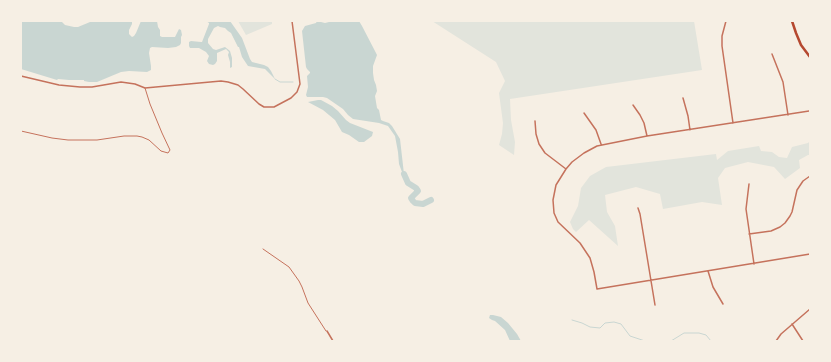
<!DOCTYPE html>
<style>
body{margin:0}
#map{position:relative;width:831px;height:362px;overflow:hidden;background:#f6efe4;font-family:"DM Sans",sans-serif}
canvas{display:block}
.frame{position:absolute;inset:0;border:22px solid #f6efe4;pointer-events:none}
</style>
<div id="map">
<canvas width="831" height="362"></canvas>
<div class="frame"></div>
</div>
<script>
const ctx = document.querySelector('canvas').getContext('2d');
ctx.lineJoin = 'round';
function paint(path, color) {
  ctx.fillStyle = color;
  ctx.fill(path, 'evenodd');
}
function toPath(rows) {
  const path = new Path2D();
  for (const r of rows) {
    path.moveTo(r[0], r[1]);
    for (let i = 2; i < r.length; i += 2) path.lineTo(r[i], r[i + 1]);
  }
  return path;
}
function trace(path, color, width, dash) {
  ctx.strokeStyle = color;
  ctx.lineWidth = width;
  ctx.lineCap = dash ? 'butt' : 'round';
  ctx.setLineDash(dash || []);
  ctx.stroke(path);
}
const green = toPath([
 [238,21,272,21,272,24,246,35],
 [432,21,694,21,702,70,510,99,511,120,515,142,514,155,499,145,502,134,503,123,499,93,505,81,496,62],
 [810,141,810,155,808,155,799,160,800,168,785,179,774,167,748,162,725,168,718,178,722,205,702,202,663,209,660,194,636,187,605,195,607,212,615,226,618,246,589,220,576,232,573,229,570,222,578,206,581,188,590,176,606,167,716,154,717,160,728,151,759,146,761,151,772,152,779,157,787,158,792,147,808,143]
]);
const water = toPath([
 [21,21,61,21,65,25,74,27,78,27,90,22,97,21,132,21,132,24,129,30,129,34,132,37,134,36,136,33,141,21,157,21,158,27,160,30,160,36,162,37,175,37,179,29,181,30,182,35,181,37,181,43,180,45,176,47,168,48,152,47,150,48,149,53,151,66,151,70,147,72,129,71,121,72,97,82,89,82,84,81,84,80,69,80,58,79,57,80,21,69],
 [206,21,230,21,242,38,250,59,252,62,264,65,268,67,271,71,275,79,265,69,248,66,242,57,239,47,238,47,231,33,228,31,225,28,220,27,218,26,214,28,208,39,208,43,213,49,216,50,225,47,230,51,232,58,232,67,230,68,230,62,228,55,229,52,226,49,217,53,217,61,215,64,213,65,209,64,207,61,209,56,206,52,199,48,190,48,189,46,189,42,191,41,201,42,202,42,209,24,209,23],
 [317,21,325,23,333,21,359,21,362,26,376,53,377,55,373,66,373,73,374,80,376,85,377,91,375,96,377,108,379,110,381,120,383,121,389,123,392,126,400,139,404,174,402,172,399,164,398,152,395,136,388,126,379,123,353,119,348,115,343,109,327,98,323,97,307,97,306,95,308,87,307,76,310,73,310,72,307,69,306,67,302,31,305,26,316,23],
 [318,100,321,100,332,106,338,111,346,120,350,123,373,132,372,136,364,142,359,142,349,135,342,132,335,120,323,110,308,102],
 [490,315,493,315,501,317,508,323,517,334,521,341,510,341,505,330,495,321,492,320,489,318]
]);
const stream = toPath([
 [275,79,280,82,293,82],
 [572,320,582,323,590,327,600,328,605,323,614,322,621,324,630,336,645,341],
 [671,341,684,333,699,333,706,335,711,341]
]);
const river = toPath([
 [404,174,408,183,416,188,418,191,411,198,413,201,415,203,423,204,431,200]
]);
const service = toPath([
 [21,131,52,138,68,140,97,140,124,136,137,136,142,137,149,140,161,151,168,153,170,150,162,133,150,104,145,88],
 [263,249,289,267,299,281,302,287,308,303,326,331]
]);
const minor = toPath([
 [726,21,722,36,722,46,733,123],
 [772,54,783,82,788,115],
 [21,76,59,85,80,87,92,87,121,82,135,84,145,88,221,81,228,82,238,85,243,89,259,104,264,107,274,107,291,98,297,92,300,84,292,21],
 [683,98,688,116,690,130],
 [633,105,640,115,644,123,647,136],
 [809,111,647,136,597,146,584,153,572,162,566,169,556,185,553,200,554,213,558,222,580,243,590,258,594,272,597,289,810,254],
 [584,113,596,130,601,144],
 [535,121,536,134,539,144,545,153,566,169],
 [749,184,746,209,754,264],
 [638,208,640,214,655,305],
 [749,234,771,231,780,227,785,223,790,216,792,212,797,190,803,181,810,176],
 [708,271,713,287,723,304],
 [792,324,803,341],
 [327,331,333,341],
 [776,341,781,334,810,309]
]);
const secondary = toPath([
 [792,21,796,33,801,45,810,57]
]);
paint(green, '#e2e4dc');
paint(water, '#c9d6d2');
trace(stream, '#c9d6d2', 1);
trace(river, '#c9d6d2', 6);
trace(service, '#c5725c', 1);
trace(minor, '#c5725c', 1.5);
trace(secondary, '#b5482f', 2.5);
</script>
